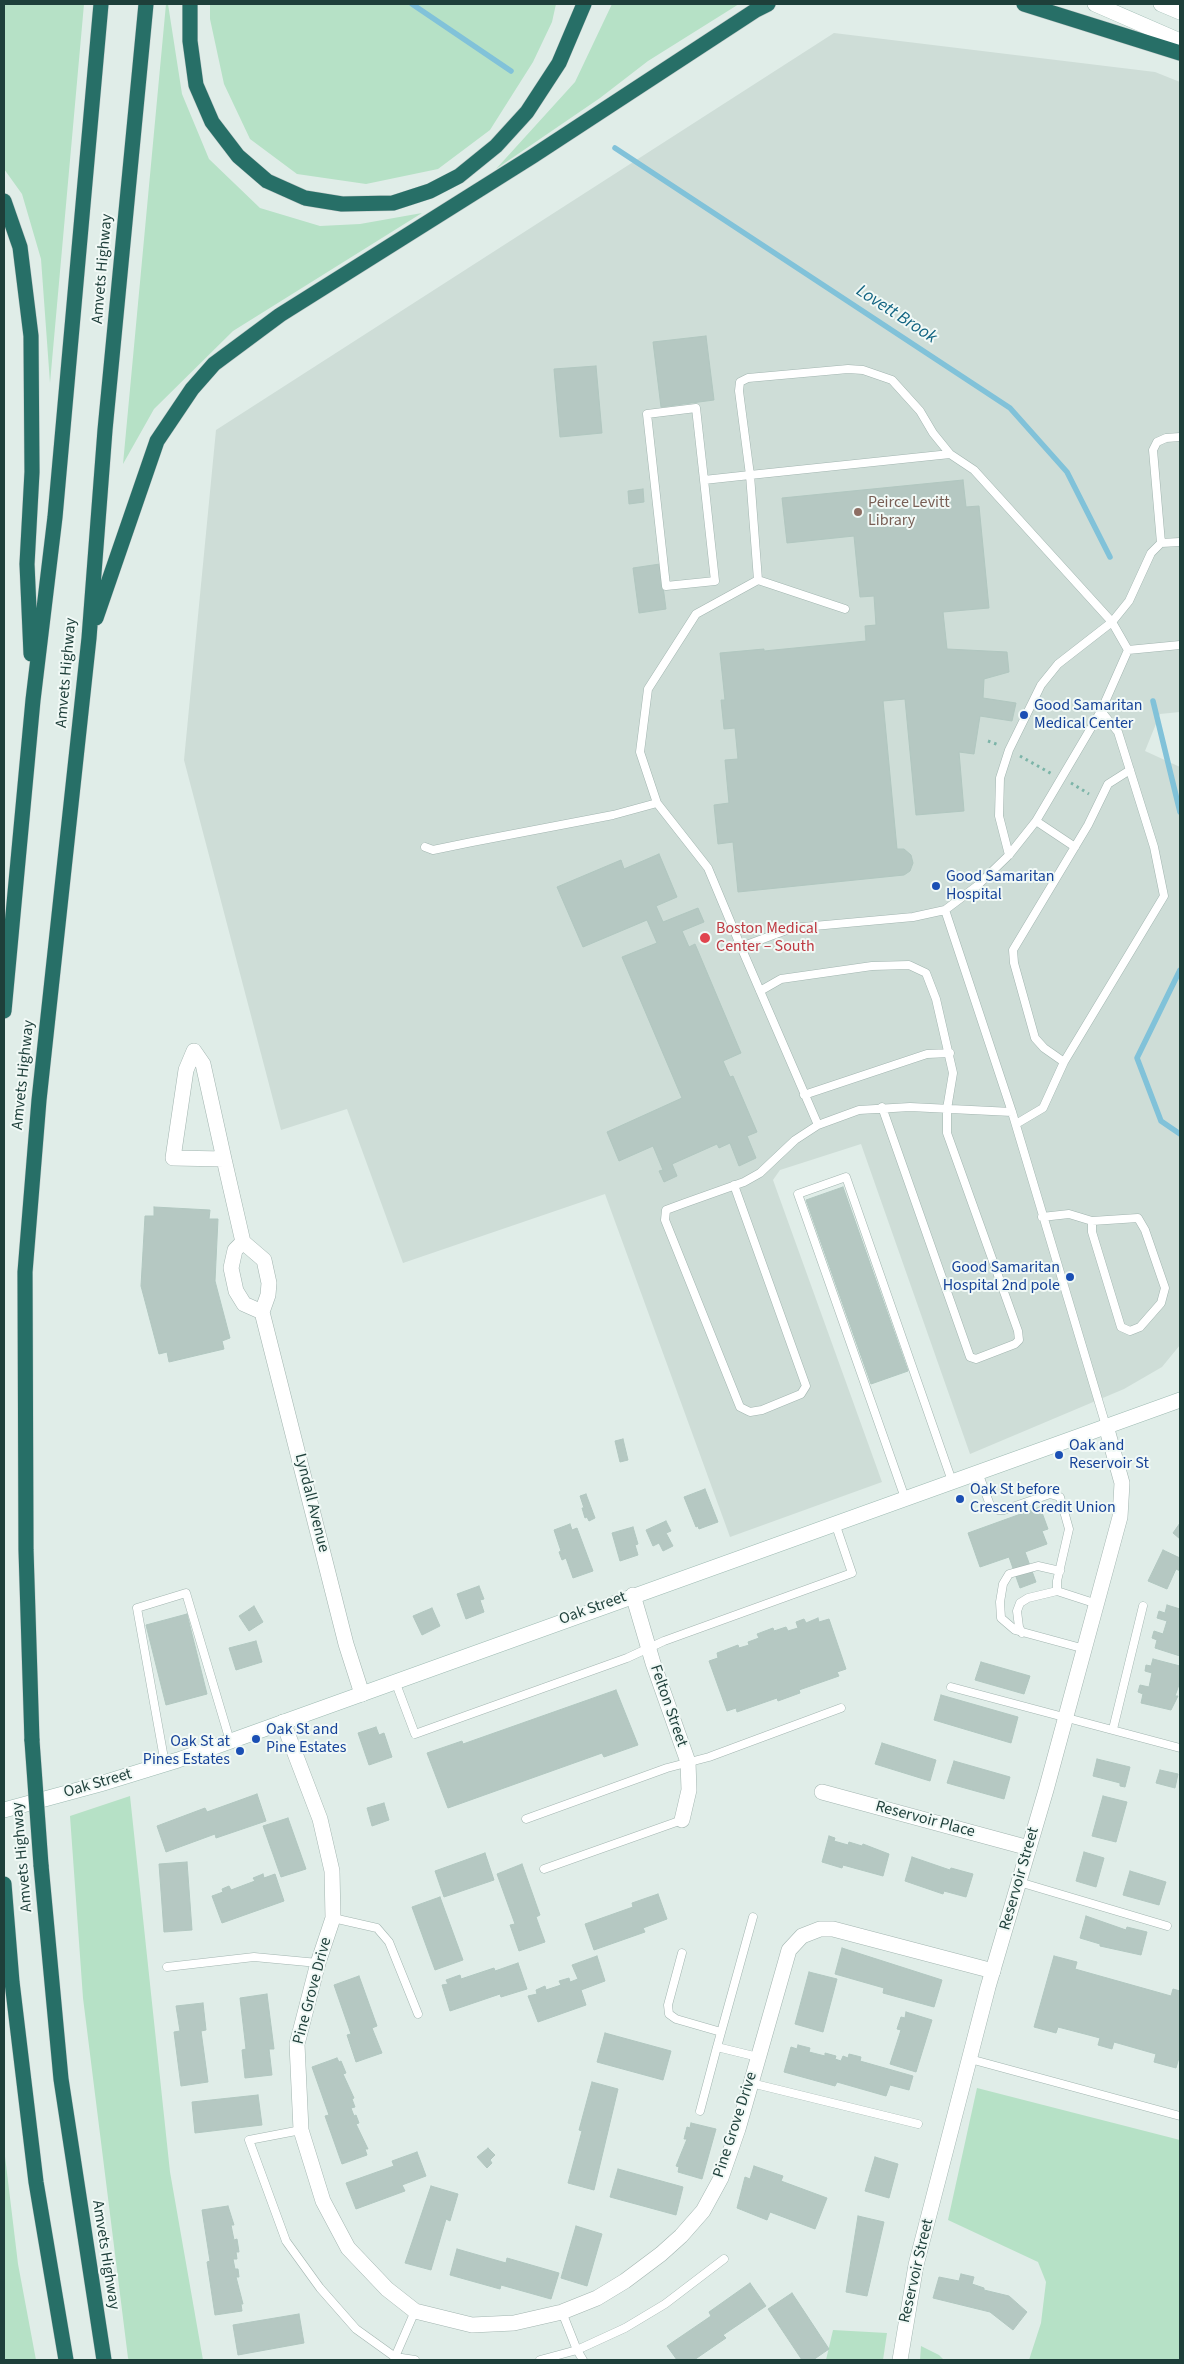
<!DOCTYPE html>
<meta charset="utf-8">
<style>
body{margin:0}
#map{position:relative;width:1184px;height:2364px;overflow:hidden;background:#e0ede8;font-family:"Source Sans 3",sans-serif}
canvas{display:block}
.frame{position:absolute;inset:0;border:5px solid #1e3f3a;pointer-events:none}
</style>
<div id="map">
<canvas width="1184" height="2364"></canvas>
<div class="frame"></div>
</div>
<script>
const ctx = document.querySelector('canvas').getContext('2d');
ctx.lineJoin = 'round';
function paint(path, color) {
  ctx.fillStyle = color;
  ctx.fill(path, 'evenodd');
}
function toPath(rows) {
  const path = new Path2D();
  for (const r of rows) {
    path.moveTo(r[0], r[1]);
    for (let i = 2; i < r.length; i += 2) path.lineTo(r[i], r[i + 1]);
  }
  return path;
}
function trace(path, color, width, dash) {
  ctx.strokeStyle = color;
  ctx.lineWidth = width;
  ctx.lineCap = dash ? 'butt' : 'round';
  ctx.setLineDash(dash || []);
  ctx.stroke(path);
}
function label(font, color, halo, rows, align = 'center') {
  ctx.font = font + ' "Source Sans 3",sans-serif';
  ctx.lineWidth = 4;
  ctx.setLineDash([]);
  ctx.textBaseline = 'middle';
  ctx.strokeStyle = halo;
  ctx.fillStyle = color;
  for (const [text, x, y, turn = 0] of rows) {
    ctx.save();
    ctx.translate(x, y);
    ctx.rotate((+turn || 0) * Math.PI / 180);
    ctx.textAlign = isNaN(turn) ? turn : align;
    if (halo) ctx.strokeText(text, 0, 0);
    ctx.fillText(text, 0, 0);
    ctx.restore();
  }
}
const built = toPath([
 [834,33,1155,72,1180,82,1180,712,1160,714,1145,751,1180,767,1180,1345,1162,1367,1124,1389,970,1454,861,1144,780,1170,773,1180,882,1482,730,1537,605,1194,403,1263,347,1109,281,1130,184,760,216,430]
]);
const green = toPath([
 [4,4,84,4,50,383,41,259,22,194,4,169],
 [166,4,168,4,182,94,209,159,260,208,320,226,360,224,422,213,233,331,154,409,123,464],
 [210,4,556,4,552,22,533,62,490,130,438,169,366,184,297,174,250,139,224,84,210,19],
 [612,4,739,4,648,61,600,98,496,169,575,82],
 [130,1796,170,2172,203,2360,129,2360,128,2358,83,1998,70,1816],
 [977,2088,1180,2140,1180,2360,1029,2360,1041,2323,1046,2282,1038,2262,948,2220],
 [4,2148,18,2264,36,2360,4,2360],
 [833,2330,887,2333,883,2360,826,2360],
 [921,2346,939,2355,944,2360,920,2360]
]);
const stream = toPath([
 [412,4,511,71],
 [615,148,1010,408,1067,472,1110,557],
 [1153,701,1180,812],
 [1180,970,1137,1058,1161,1121,1180,1134]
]);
const building = toPath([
 [706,336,714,400,661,407,653,342,706,336],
 [596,366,602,433,560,437,554,369,596,366],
 [963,480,966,507,979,506,989,608,943,612,947,649,1007,652,1009,672,984,679,983,698,1016,703,1012,721,980,716,974,754,959,752,964,811,916,815,905,699,883,701,897,849,904,849,911,855,913,863,910,871,904,875,738,892,733,842,718,844,714,805,729,803,725,760,738,759,735,728,724,729,721,700,725,700,720,653,764,649,764,651,866,641,865,626,876,625,874,596,860,597,854,536,787,543,782,498,963,480],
 [643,489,644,502,629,504,628,491,643,489],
 [660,564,666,609,639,613,633,568,660,564],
 [659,854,677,897,656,906,663,922,698,908,704,922,682,931,689,947,695,944,741,1053,723,1061,730,1077,733,1076,757,1132,747,1136,756,1158,739,1166,730,1143,719,1148,717,1144,672,1164,677,1176,664,1182,659,1171,663,1170,653,1146,619,1161,607,1132,682,1098,622,957,657,943,647,920,583,947,557,887,621,860,624,869,659,854],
 [843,1187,908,1371,871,1384,806,1200,843,1187],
 [154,1207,210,1210,209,1219,218,1219,215,1281,230,1338,222,1341,224,1349,169,1362,167,1352,159,1354,141,1286,145,1216,154,1216,154,1207],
 [623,1439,628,1460,620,1462,615,1441,623,1439],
 [705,1489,718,1522,699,1529,698,1526,696,1527,684,1497,705,1489],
 [586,1494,595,1518,589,1521,587,1517,585,1518,582,1508,584,1508,580,1496,586,1494],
 [1040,1507,1048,1529,1042,1531,1047,1544,1025,1552,1036,1582,1020,1588,1009,1557,980,1567,968,1533,1040,1507],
 [666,1521,671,1531,666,1533,673,1546,663,1551,659,1543,653,1546,646,1530,666,1521],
 [1180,1523,1180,1539,1173,1533,1180,1523],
 [570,1524,572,1530,577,1528,593,1571,573,1578,566,1558,562,1560,559,1552,561,1551,554,1530,570,1524],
 [633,1527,638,1544,635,1545,638,1555,620,1561,612,1533,633,1527],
 [1163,1550,1180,1558,1180,1571,1176,1569,1167,1589,1148,1581,1163,1550],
 [479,1586,484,1599,480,1600,484,1612,466,1619,457,1594,479,1586],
 [1167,1605,1180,1609,1180,1656,1155,1648,1157,1640,1152,1638,1154,1631,1163,1634,1167,1621,1157,1618,1159,1611,1165,1613,1167,1605],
 [254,1606,263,1622,249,1631,239,1616,254,1606],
 [432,1608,440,1626,422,1635,413,1616,432,1608],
 [187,1614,207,1694,166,1705,146,1625,187,1614],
 [818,1618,819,1622,829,1619,846,1669,837,1672,839,1676,799,1690,800,1693,778,1701,777,1698,737,1712,736,1708,727,1711,709,1661,718,1658,717,1653,738,1645,739,1648,749,1645,748,1642,759,1638,757,1634,773,1628,774,1631,786,1627,788,1631,798,1628,796,1622,804,1619,806,1623,818,1618],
 [256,1641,262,1662,236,1670,229,1648,256,1641],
 [1153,1659,1180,1666,1180,1682,1175,1696,1178,1696,1171,1710,1141,1703,1143,1694,1138,1692,1140,1685,1149,1687,1152,1673,1145,1671,1146,1665,1151,1666,1153,1659],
 [981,1662,1030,1676,1024,1694,975,1680,981,1662],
 [616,1690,638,1745,604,1757,602,1753,448,1808,427,1753,462,1741,463,1744,616,1690],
 [941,1695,1018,1717,1011,1743,934,1720,941,1695],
 [376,1727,379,1735,384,1733,392,1757,369,1765,358,1733,376,1727],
 [882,1743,936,1760,930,1781,875,1764,882,1743],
 [1097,1759,1130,1767,1125,1787,1120,1786,1120,1783,1093,1776,1097,1759],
 [954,1761,1010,1777,1004,1799,947,1783,954,1761],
 [1160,1770,1178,1774,1175,1788,1156,1783,1160,1770],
 [257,1794,266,1821,216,1838,215,1834,166,1852,157,1826,205,1808,207,1812,257,1794],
 [1103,1796,1127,1802,1116,1842,1092,1836,1103,1796],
 [384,1803,389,1820,372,1826,367,1808,384,1803],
 [288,1818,306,1869,281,1877,263,1826,288,1818],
 [829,1836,835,1838,834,1841,848,1845,849,1842,862,1846,863,1844,889,1854,883,1876,843,1865,842,1868,822,1862,829,1836],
 [1084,1852,1104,1858,1096,1887,1076,1881,1084,1852],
 [485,1853,494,1880,444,1897,435,1871,485,1853],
 [912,1857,950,1870,951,1868,973,1874,966,1897,944,1891,943,1894,905,1881,912,1857],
 [187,1862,192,1930,164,1932,159,1864,187,1862],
 [522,1864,540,1915,536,1917,545,1942,519,1951,510,1925,515,1924,497,1874,522,1864],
 [1130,1871,1166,1882,1159,1905,1123,1895,1130,1871],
 [263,1874,264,1878,275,1874,284,1901,222,1923,212,1896,223,1892,222,1889,229,1886,231,1890,255,1881,253,1878,263,1874],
 [658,1894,667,1919,643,1928,645,1932,594,1950,585,1924,633,1907,632,1903,658,1894],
 [440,1897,463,1960,435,1970,412,1907,440,1897],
 [1086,1916,1126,1930,1127,1927,1147,1932,1141,1955,1100,1946,1100,1944,1080,1938,1086,1916],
 [842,1948,942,1980,934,2007,883,1993,884,1988,835,1974,842,1948],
 [597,1956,605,1981,581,1990,586,2005,538,2022,528,1996,537,1994,536,1990,545,1986,546,1990,561,1985,559,1981,569,1978,570,1982,578,1979,572,1965,597,1956],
 [1054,1956,1077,1962,1075,1969,1171,1996,1173,1989,1180,1991,1180,2054,1176,2068,1154,2062,1156,2054,1114,2042,1112,2049,1098,2045,1100,2038,1058,2027,1056,2033,1034,2027,1054,1956],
 [518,1963,527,1989,501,1997,500,1994,450,2011,442,1985,448,1984,446,1980,460,1975,461,1979,494,1968,495,1971,518,1963],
 [809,1972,837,1979,823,2032,795,2024,809,1972],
 [359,1976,377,2026,372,2028,382,2053,356,2062,347,2035,351,2034,334,1985,359,1976],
 [267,1994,274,2049,269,2049,272,2075,245,2078,242,2050,246,2049,240,1998,267,1994],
 [203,2003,206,2030,201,2031,208,2082,181,2086,174,2032,180,2031,176,2006,203,2003],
 [906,2012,932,2020,916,2072,890,2064,901,2030,897,2029,901,2017,905,2018,906,2012],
 [605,2033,671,2051,663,2080,597,2062,605,2033],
 [798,2045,810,2048,809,2052,825,2056,825,2053,836,2056,835,2059,841,2061,843,2056,848,2058,849,2054,861,2057,860,2061,913,2076,909,2090,890,2085,886,2096,837,2082,835,2086,784,2072,791,2047,797,2049,798,2045],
 [337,2058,339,2062,341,2061,346,2073,343,2074,354,2098,352,2099,355,2107,351,2108,354,2116,356,2115,359,2123,356,2124,368,2149,365,2149,367,2155,342,2164,325,2116,329,2115,312,2067,337,2058],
 [592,2082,618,2089,594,2190,568,2183,582,2131,579,2130,592,2082],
 [258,2095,262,2125,195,2133,192,2102,258,2095],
 [691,2123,716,2129,702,2179,678,2172,679,2167,676,2166,687,2139,684,2139,687,2127,690,2128,691,2123],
 [488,2148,495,2155,490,2160,492,2163,487,2168,477,2157,488,2148],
 [417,2152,426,2176,402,2185,405,2191,356,2209,346,2183,394,2166,392,2161,417,2152],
 [875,2157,898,2164,889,2198,865,2191,875,2157],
 [754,2166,783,2176,781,2181,827,2198,815,2229,770,2212,767,2220,737,2208,745,2177,750,2179,754,2166],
 [618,2169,683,2187,676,2215,610,2197,618,2169],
 [431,2186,458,2194,450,2221,446,2219,431,2270,405,2263,431,2186],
 [228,2206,234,2225,231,2225,234,2240,237,2239,239,2252,236,2252,237,2259,233,2259,235,2269,238,2269,239,2277,236,2277,243,2304,241,2304,242,2311,215,2315,207,2262,210,2261,202,2210,228,2206],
 [858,2216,884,2222,867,2296,846,2292,858,2216],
 [576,2226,602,2234,587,2286,561,2278,576,2226],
 [457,2249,506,2263,507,2258,559,2273,551,2299,501,2285,500,2289,450,2275,457,2249],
 [961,2274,974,2277,972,2284,984,2288,984,2290,1009,2296,1027,2312,1013,2330,990,2312,933,2298,939,2277,959,2281,961,2274],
 [750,2283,766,2306,723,2335,726,2338,694,2360,677,2360,667,2346,711,2316,709,2312,750,2283],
 [792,2293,829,2349,813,2360,802,2360,768,2309,792,2293],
 [299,2314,304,2343,238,2355,233,2325,299,2314]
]);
const path = toPath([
 [988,741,999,745],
 [1020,756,1052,774],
 [1071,783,1089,794]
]);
const service = toPath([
 [704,480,715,581,666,586,647,414,696,408,704,480,750,475,739,391,740,382,748,378,848,369,863,370,892,380,920,411,933,433,950,454],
 [1161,543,1153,450,1157,442,1166,438,1180,437],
 [758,580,750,475,950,454,974,470,1112,622,1128,650],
 [845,609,758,580,696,614,648,689,640,752,657,803,708,868,741,947,792,928,913,917,945,910,977,886,1009,855,1036,821,1101,711,1128,650],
 [1128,650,1180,645],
 [1036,821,1075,847],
 [425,847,433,850,472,842,613,815,657,803],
 [1009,855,999,816,1000,778,1009,750,1041,685,1058,664,1112,622,1129,601,1151,553,1161,543,1180,542],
 [945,910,1012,1112,1106,1426],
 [741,947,818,1125],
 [760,991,781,979,872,966,909,965,926,973,936,999,953,1073,947,1109,947,1133,1018,1331,1019,1340,1015,1344,976,1359,970,1357,882,1107],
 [1064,1062,1044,1048,1035,1038,1014,963,1013,950,1088,825,1108,784,1130,770],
 [804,1095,927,1054,950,1053],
 [1016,1124,1043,1108,1064,1062,1164,896,1154,847,1118,732,1101,711],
 [734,1185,806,1386,801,1394,762,1410,750,1412,740,1407,665,1220,666,1210,685,1203,744,1182,760,1173,795,1140,818,1125,859,1110,910,1107,1012,1112],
 [1042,1217,1069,1214,1092,1221,1138,1218,1145,1230,1165,1288,1161,1303,1140,1327,1130,1331,1121,1327,1092,1232,1092,1221],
 [978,1472,990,1505,998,1510,1004,1510,1050,1494,1060,1497,1069,1529,1057,1581,1057,1591],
 [905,1498,798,1194,846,1177,952,1481],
 [1060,1571,1038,1566,1009,1574,1003,1584,1000,1602,1001,1618,1015,1630,1085,1649],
 [1022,1633,1019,1627,1017,1611,1020,1603,1028,1598,1057,1591,1097,1604],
 [395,1681,415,1734,627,1658,664,1641,852,1573,835,1523],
 [951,1687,1180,1748],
 [1113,1729,1143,1606],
 [165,1764,137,1608,186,1593,230,1741],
 [526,1819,667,1768,709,1757,841,1708],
 [544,1869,682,1820],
 [1019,1882,1167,1926],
 [333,1918,377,1928,389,1942,418,2014],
 [682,1953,668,2005,669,2014,676,2019,721,2032],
 [167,1967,254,1957,318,1963],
 [717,2047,753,1917],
 [970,2059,1180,2116],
 [751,2083,918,2124],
 [700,2111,717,2047,758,2057],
 [301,2130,249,2140,286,2241,320,2288,356,2329,395,2357,394,2360],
 [415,2360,395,2357,415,2311],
 [540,2360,577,2350,562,2312],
 [583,2360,577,2350,625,2328,665,2304,724,2259]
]);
const minor = toPath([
 [224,1159,173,1158,186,1070,194,1051,203,1064,224,1159,243,1242,264,1260,269,1283,268,1295,262,1312,346,1644,362,1694],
 [243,1242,235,1250,231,1268,236,1291,244,1304,262,1312],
 [633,1595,653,1663,688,1762,689,1790,682,1820],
 [283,1722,320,1819,332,1871,333,1918,318,1963,297,2044,301,2130,323,2201,348,2248,387,2289,415,2311,472,2325,514,2323,562,2312,597,2298,625,2281,661,2254,681,2236,703,2211,721,2178,738,2129,789,1950,802,1936,820,1929,833,1929,993,1971],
 [822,1792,1029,1848]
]);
const tertiary = toPath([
 [900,2360,916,2265,988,1987,1046,1790,1120,1517,1122,1483,1106,1426]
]);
const secondary = toPath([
 [1095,4,1180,41],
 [1161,4,1180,12],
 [4,1810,100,1784,178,1760,1180,1400]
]);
const motorway = toPath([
 [190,4,190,41,196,85,212,122,238,156,267,181,305,198,342,204,393,203,430,191,459,176,496,146,527,112,559,63,584,4],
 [1024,4,1180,53],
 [4,201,20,247,31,336,32,472,27,564,31,654],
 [96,618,157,441,192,389,214,364,280,315,533,156,756,10,768,4],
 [4,1011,33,700,55,517,101,4],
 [32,1741,26,1550,25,1272,39,1100,89,638,105,430,146,4],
 [41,1865,61,2079,104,2360],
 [4,1884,12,1982,36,2182,66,2360]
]);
const motorwayBridge = toPath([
 [32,1741,41,1865]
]);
const markers = [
 [858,512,5,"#8d6e63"],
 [1024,715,5,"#1a4fb4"],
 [936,886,5,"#1a4fb4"],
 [705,938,6,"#e0444e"],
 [1070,1277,5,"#1a4fb4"],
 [1059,1455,5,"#1a4fb4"],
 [960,1499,5,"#1a4fb4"],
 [256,1739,5,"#1a4fb4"],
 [240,1751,5,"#1a4fb4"]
];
const streetNames = [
 ["Amvets Highway",103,269,-85],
 ["Amvets Highway",67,673,-85],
 ["Amvets Highway",24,1075,-84],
 ["Lyndall Avenue",311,1503,76],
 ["Oak Street",593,1609,-20],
 ["Felton Street",668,1706,71],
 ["Oak Street",98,1784,-16],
 ["Reservoir Place",925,1820,15],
 ["Amvets Highway",23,1857,-95],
 ["Reservoir Street",1020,1879,-74],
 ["Pine Grove Drive",313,1991,-75],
 ["Pine Grove Drive",736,2125,-72],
 ["Amvets Highway",105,2255,81],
 ["Reservoir Street",917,2271,-77]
];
const educationNames = [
 ["Peirce Levitt",868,503],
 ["Library",868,521]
];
const transitNames = [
 ["Good Samaritan",1034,706],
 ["Medical Center",1034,724],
 ["Good Samaritan",946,877],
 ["Hospital",946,895],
 ["Good Samaritan",1060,1268,"right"],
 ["Hospital 2nd pole",1060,1286,"right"],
 ["Oak and",1069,1446],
 ["Reservoir St",1069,1464],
 ["Oak St before",970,1490],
 ["Crescent Credit Union",970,1508],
 ["Oak St and",266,1730],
 ["Pine Estates",266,1748],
 ["Oak St at",230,1742,"right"],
 ["Pines Estates",230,1760,"right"]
];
const healthNames = [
 ["Boston Medical",716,929],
 ["Center – South",716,947]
];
const waterNames = [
 ["Lovett Brook",896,315,33]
];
paint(built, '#ceddd7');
paint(green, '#b6e1c6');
trace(stream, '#81c2d9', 5.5);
paint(building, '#b5c8c2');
trace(building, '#b1c7c0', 1);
trace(service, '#a2b5b0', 9);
trace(minor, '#a2b5b0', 16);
trace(tertiary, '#a2b5b0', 16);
trace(secondary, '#9dbab2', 16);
trace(motorway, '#c0c9c8', 16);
trace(path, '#7cb4a8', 3, [2.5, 4]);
trace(service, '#fff', 8);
trace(minor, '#fff', 15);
trace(tertiary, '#fff', 15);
trace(secondary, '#fff', 15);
trace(motorway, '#276f67', 15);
trace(motorwayBridge, '#c0c9c8', 16, []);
trace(motorwayBridge, '#276f67', 15);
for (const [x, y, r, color] of markers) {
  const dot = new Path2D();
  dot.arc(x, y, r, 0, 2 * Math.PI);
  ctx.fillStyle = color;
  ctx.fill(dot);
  trace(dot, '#f1f9f6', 2);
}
label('16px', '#1e3f3a', '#f1f9f6', streetNames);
label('16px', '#785e54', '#f1f9f6', educationNames, 'left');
label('16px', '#164399', '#f1f9f6', transitNames, 'left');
label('16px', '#be3a42', '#f1f9f6', healthNames, 'left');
label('italic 18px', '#126482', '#f1f9f6', waterNames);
</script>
